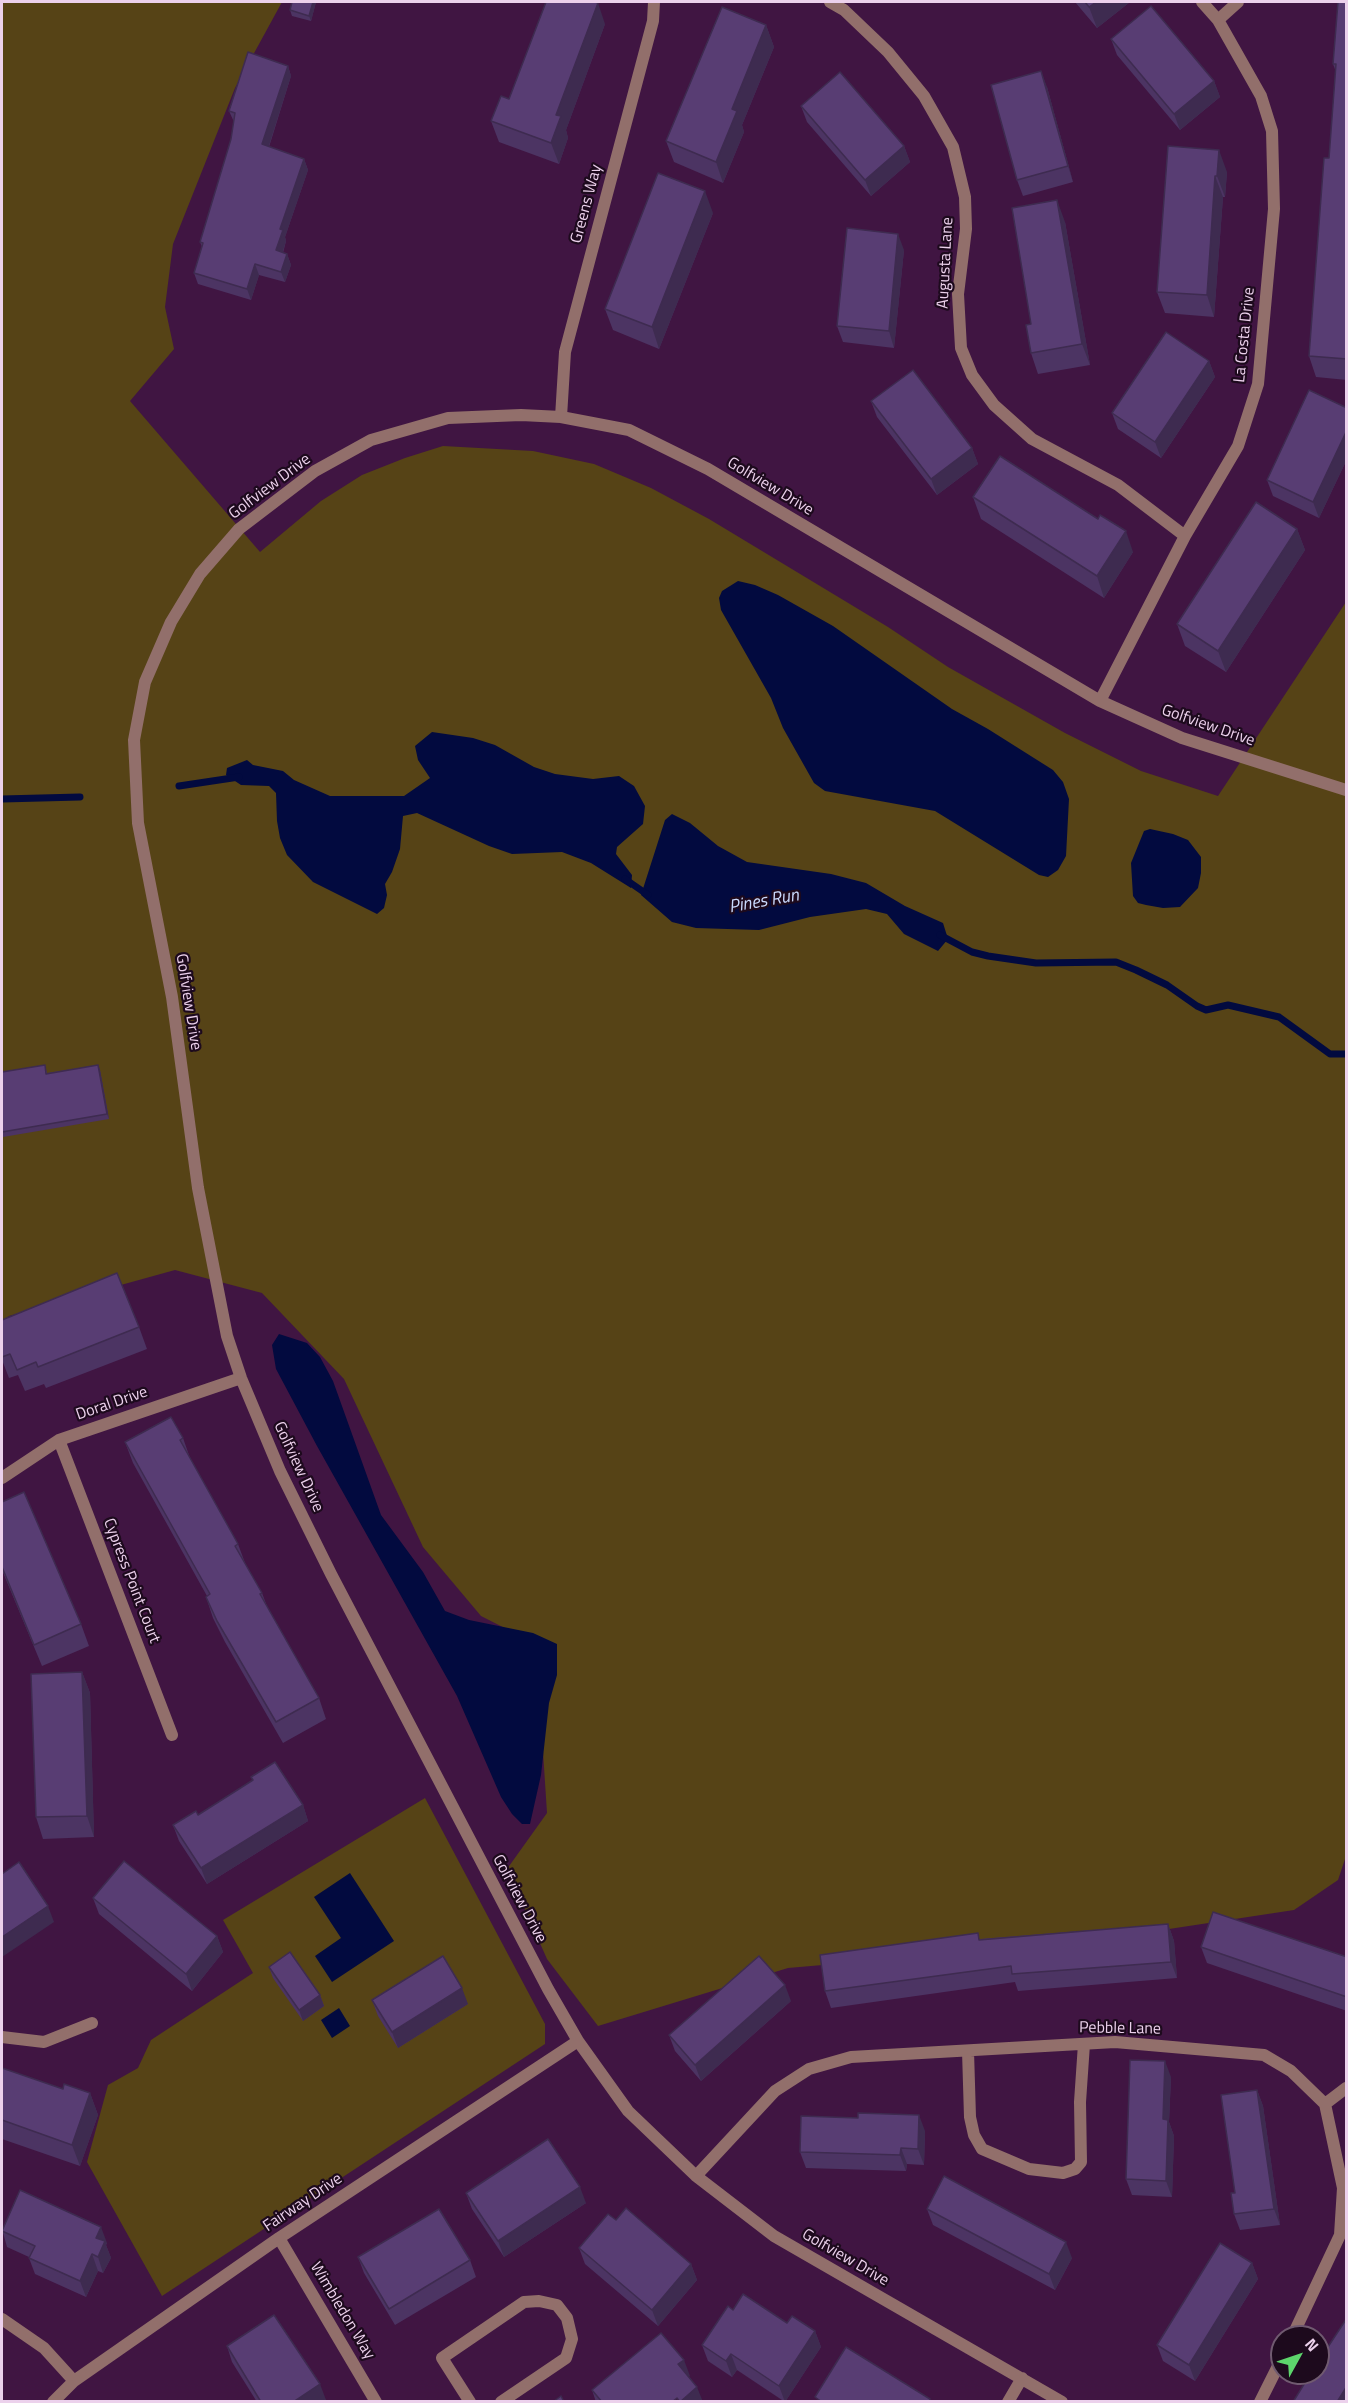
<!DOCTYPE html>
<style>
body{margin:0}
#map{position:relative;width:1348px;height:2403px;overflow:hidden;background:#401542;font-family:"Titillium Web",sans-serif}
canvas{display:block}
.frame{position:absolute;inset:0;border:3px solid #ecd1ec;pointer-events:none}
.north{position:absolute;left:1270px;top:2325px;width:60px;height:60px;box-sizing:border-box;background:#1d0a1d;border:2px solid #705a70;border-radius:50%;rotate:50deg;font-size:16px;font-weight:700;line-height:24px;text-align:center;color:#ecd1ec}
.north::after{content:'';display:block;margin:auto;width:21px;height:27px;background:#5dd56c;clip-path:polygon(50% 0,100% 100%,50% 72%,0 100%)}
</style>
<div id="map">
<canvas width="1348" height="2403"></canvas>
<div class="frame"></div>
<div class="north">N</div>
</div>
<script>
const ctx = document.querySelector('canvas').getContext('2d');
ctx.lineJoin = 'round';
function paint(path, color) {
  ctx.fillStyle = color;
  ctx.fill(path, 'evenodd');
}
function toPath(rows) {
  const path = new Path2D();
  for (const r of rows) {
    path.moveTo(r[0], r[1]);
    for (let i = 2; i < r.length; i += 2) path.lineTo(r[i], r[i + 1]);
  }
  return path;
}
function trace(path, color, width, dash) {
  ctx.strokeStyle = color;
  ctx.lineWidth = width;
  ctx.lineCap = dash ? 'butt' : 'round';
  ctx.setLineDash(dash || []);
  ctx.stroke(path);
}
function label(font, color, halo, rows, align = 'center') {
  ctx.font = font + ' "Titillium Web",sans-serif';
  ctx.lineWidth = 4.5;
  ctx.setLineDash([]);
  ctx.textBaseline = 'middle';
  ctx.strokeStyle = halo;
  ctx.fillStyle = color;
  for (const [text, x, y, turn = 0] of rows) {
    ctx.save();
    ctx.translate(x, y);
    ctx.rotate((+turn || 0) * Math.PI / 180);
    ctx.textAlign = isNaN(turn) ? turn : align;
    if (halo) ctx.strokeText(text, 0, 0);
    ctx.fillText(text, 0, 0);
    ctx.restore();
  }
}
const green = toPath([
 [2,2,282,2,235,88,173,244,165,307,174,349,130,401,260,552,321,501,362,475,405,458,443,446,533,451,594,464,651,488,709,519,888,627,948,667,1065,733,1141,771,1218,796,1346,602,1346,1856,1338,1880,1294,1910,1077,1943,788,1968,598,2026,547,1959,507,1869,547,1813,541,1721,550,1651,481,1616,423,1547,344,1379,262,1293,175,1270,9,1316,2,1321],
 [425,1798,545,2024,545,2044,162,2296,87,2162,108,2085,138,2068,151,2040,253,1973,223,1920]
]);
const water = toPath([
 [738,581,755,585,778,595,833,626,952,709,988,729,1053,770,1063,782,1069,799,1066,856,1058,870,1048,877,1039,875,935,811,825,791,814,783,783,728,771,698,721,610,719,598,722,591],
 [432,732,473,738,495,745,534,767,555,774,593,779,619,776,634,786,645,806,643,824,617,847,616,854,632,875,631,888,591,863,562,852,512,854,489,846,417,813,403,816,400,849,392,872,385,884,387,895,384,908,377,914,313,882,287,855,280,838,277,821,276,793,269,786,241,785,226,775,227,768,247,760,253,765,283,771,294,780,330,796,404,796,430,778,418,760,415,746],
 [672,814,690,823,718,846,747,862,831,874,866,883,905,906,943,923,948,939,938,951,904,934,887,914,866,909,810,917,759,930,696,928,672,922,641,895,665,820],
 [1150,829,1173,834,1188,840,1201,857,1201,873,1198,888,1180,907,1163,908,1146,905,1138,903,1133,896,1131,863,1144,831],
 [279,1334,307,1343,320,1357,333,1381,381,1515,423,1572,445,1611,469,1620,533,1633,557,1644,557,1675,549,1703,541,1775,530,1824,522,1824,512,1814,501,1797,457,1696,317,1446,276,1369,272,1345],
 [350,1873,394,1941,332,1982,315,1956,341,1938,314,1897],
 [339,2008,350,2026,332,2038,321,2020]
]);
const stream = toPath([
 [179,786,239,777],
 [2,799,80,797],
 [625,879,648,895],
 [940,935,972,952,988,956,1036,963,1116,962,1136,970,1167,985,1197,1006,1206,1010,1228,1005,1279,1017,1330,1054,1346,1054]
]);
const minor = toPath([
 [830,2,844,10,888,52,924,96,953,147,965,197,966,229,958,294,961,348,972,375,994,405,1032,439,1118,485,1185,536],
 [1218,20,1238,2],
 [561,417,565,352,653,21,654,2],
 [1100,701,1185,536,1238,446,1258,384,1274,209,1272,131,1261,96,1218,20,1202,2],
 [59,1440,172,1735],
 [2,1478,59,1440,241,1378],
 [2,2037,44,2042,92,2023],
 [968,2051,970,2117,974,2135,982,2149,1029,2169,1063,2173,1075,2169,1081,2162,1080,2102,1084,2044],
 [1325,2104,1346,2088],
 [696,2176,775,2091,809,2069,851,2057,1115,2042,1264,2055,1291,2071,1325,2104,1343,2188,1340,2235,1292,2337],
 [279,2238,376,2402],
 [2,2319,44,2348,74,2381],
 [53,2402,74,2381,279,2238,578,2041],
 [470,2402,442,2358,524,2302,539,2301,557,2305,567,2318,572,2339,566,2358,501,2402],
 [1008,2402,1022,2378],
 [1062,2402,774,2236,696,2176,628,2111,578,2041,548,1989,331,1574,280,1471,241,1378,227,1336,198,1188,172,997,138,823,134,740,145,682,171,622,200,574,239,529,315,471,371,440,448,418,521,415,561,417,629,430,708,469,1100,701,1182,738,1346,790],
 [1260,2402,1282,2358]
]);
const wall = toPath([
 [292,2,316,2,311,21,292,16,290,10],
 [1075,2,1130,2,1097,28],
 [1347,2,1347,380,1316,377,1309,356,1329,158,1336,72,1333,64],
 [605,24,566,130,568,138,559,164,499,142,491,121,509,99],
 [766,25,774,47,742,125,744,132,723,183,674,162,666,141],
 [1111,39,1214,81,1220,97,1180,130,1117,55],
 [288,66,291,76,269,147,304,159,308,170,285,237,286,241,283,253,287,254,291,265,285,282,259,275,251,300,198,284,194,273,202,247,200,242,231,139,234,122,229,111],
 [1047,87,1073,182,1023,196,1017,180],
 [801,106,904,146,910,162,871,196,807,122],
 [1168,146,1227,172,1225,197,1223,197,1214,317,1165,313,1157,292],
 [713,213,659,349,613,330,605,309],
 [1065,222,1090,365,1038,374,1031,353],
 [904,250,894,348,843,342,837,326],
 [1209,361,1215,377,1161,458,1118,429,1112,413],
 [871,401,972,448,978,464,937,495,877,417],
 [1347,408,1347,459,1319,518,1273,496,1267,480],
 [973,497,1133,552,1104,598,981,519],
 [1297,529,1305,550,1226,672,1185,646,1177,624],
 [45,1065,47,1073,98,1065,100,1070,109,1119,3,1137,2,1133,2,1072],
 [2,1320,139,1327,147,1349,46,1388,44,1384,25,1391,18,1375,9,1378,2,1360],
 [183,1438,190,1458,238,1544,245,1563,262,1593,268,1609,319,1698,326,1719,283,1743,225,1642,213,1618,206,1597,207,1596,133,1463,125,1442],
 [2,1502,81,1624,89,1646,42,1666,2,1570],
 [82,1672,90,1693,94,1837,43,1839,36,1817],
 [251,1777,303,1805,308,1821,207,1884,179,1841,173,1825,198,1815,253,1780],
 [93,1898,217,1936,223,1952,192,1991,99,1914],
 [1168,1924,1174,1941,1177,1978,1018,1991,1015,1982,831,2008,825,1991,980,1939],
 [1201,1947,1347,1957,1347,2011,1207,1963],
 [269,1967,320,1995,324,2006,303,2021,273,1978],
 [372,2000,468,2004,398,2048,378,2016],
 [791,2001,701,2081,675,2051,669,2035],
 [2,2068,63,2089,90,2093,98,2115,80,2166,2,2139],
 [1171,2077,1169,2122,1174,2136,1172,2197,1132,2195,1126,2179],
 [1257,2090,1263,2106,1280,2225,1240,2230,1234,2214,1235,2193],
 [858,2118,925,2131,924,2165,907,2164,906,2171,806,2168,800,2152],
 [466,2193,586,2203,504,2257,472,2209],
 [927,2209,1072,2258,1055,2290,933,2225],
 [616,2220,691,2264,697,2280,658,2326,585,2264,579,2248],
 [2,2229,107,2243,106,2245,111,2258,103,2273,98,2271,86,2297,35,2274,29,2258,29,2257,7,2247],
 [358,2257,470,2260,476,2277,395,2325,364,2273],
 [1252,2263,1258,2279,1195,2381,1163,2361,1157,2345],
 [733,2310,787,2323,815,2331,821,2347,785,2402,737,2370,732,2377,708,2361,702,2345],
 [227,2346,326,2400,324,2402,257,2402,232,2362],
 [592,2390,602,2402,596,2402]
]);
const shadedWall = toPath([
 [313,2,316,2,311,21,309,16],
 [1096,2,1130,2,1097,28,1089,7],
 [598,3,605,24,566,130,568,138,559,164,551,143,556,115],
 [766,25,774,47,742,125,744,132,723,183,716,162,732,109],
 [288,66,291,76,266,155,262,144],
 [1041,71,1047,87,1073,182,1068,166],
 [1214,81,1220,97,1180,130,1174,114],
 [904,146,910,162,871,196,865,180],
 [1219,150,1227,172,1225,197,1217,176],
 [304,159,308,170,285,237,286,241,280,261,276,250,280,229],
 [1215,176,1223,197,1214,317,1207,295],
 [705,191,713,213,659,349,652,327],
 [1057,200,1065,222,1090,365,1082,344],
 [898,234,904,250,894,348,889,331],
 [287,254,291,265,285,282,281,272],
 [255,264,259,275,251,300,247,289],
 [1209,361,1215,377,1161,458,1155,442],
 [1347,430,1347,459,1319,518,1313,502],
 [972,448,978,464,937,495,931,479],
 [1297,529,1305,550,1226,672,1218,651],
 [1126,531,1133,552,1104,598,1097,576],
 [98,1065,100,1070,109,1119,107,1114],
 [82,1672,90,1693,94,1837,87,1816],
 [303,1805,308,1821,207,1884,201,1868],
 [48,1906,54,1922,2,1957,2,1937],
 [1168,1924,1174,1941,1177,1978,1171,1962],
 [217,1936,223,1952,192,1991,186,1974],
 [785,1985,791,2001,701,2081,695,2065],
 [462,1988,468,2004,398,2048,392,2032],
 [320,1995,324,2006,303,2021,299,2010],
 [1165,2061,1171,2077,1169,2122,1174,2136,1172,2197,1166,2181,1163,2119],
 [1257,2090,1263,2106,1280,2225,1274,2209],
 [90,2093,98,2115,80,2166,72,2145],
 [919,2115,925,2131,924,2165,918,2149],
 [901,2148,907,2164,906,2171,900,2155],
 [580,2187,586,2203,504,2257,498,2241],
 [101,2227,107,2243,106,2245,111,2258,103,2273,98,2257,96,2238],
 [1066,2242,1072,2258,1055,2290,1049,2274],
 [92,2254,98,2271,86,2297,80,2281],
 [1252,2263,1258,2279,1195,2381,1189,2365],
 [691,2264,697,2280,658,2326,652,2310],
 [815,2331,821,2347,785,2402,779,2386],
 [731,2354,737,2370,732,2377,726,2361],
 [684,2360,690,2376,684,2380,678,2364],
 [320,2384,326,2400,324,2402,293,2402],
 [1347,2386,1347,2402,1337,2402],
 [697,2387,703,2402,680,2402]
]);
const building = toPath([
 [292,2,313,2,309,16,290,10,292,2],
 [546,2,595,2,598,3,556,115,561,116,551,143,491,121,501,96,509,99,546,2],
 [1085,2,1096,2,1089,7,1085,2],
 [1338,2,1347,2,1347,359,1309,356,1324,158,1329,158,1336,64,1333,64,1338,2],
 [1151,6,1214,81,1174,114,1111,39,1151,6],
 [722,7,766,25,732,109,737,111,716,162,666,141,722,7],
 [248,52,288,66,262,144,304,159,280,229,283,230,276,250,287,254,281,272,255,264,247,289,194,273,203,243,200,242,231,139,235,113,229,111,248,52],
 [1041,71,1068,166,1017,180,991,85,1041,71],
 [840,72,904,146,865,180,801,106,840,72],
 [1168,146,1219,150,1217,176,1215,176,1207,295,1157,292,1168,146],
 [658,173,705,191,652,327,605,309,658,173],
 [1057,200,1082,344,1031,353,1026,325,1031,324,1012,208,1057,200],
 [847,228,898,234,889,331,837,326,847,228],
 [1166,332,1209,361,1155,442,1112,413,1166,332],
 [913,370,972,448,931,479,871,401,913,370],
 [1309,390,1347,408,1347,430,1313,502,1267,480,1309,390],
 [1000,456,1098,519,1100,515,1126,531,1097,576,973,497,1000,456],
 [1256,502,1297,529,1218,651,1177,624,1256,502],
 [45,1065,46,1074,98,1065,107,1114,2,1132,2,1072,45,1065],
 [117,1273,139,1327,38,1367,36,1362,17,1370,10,1354,2,1357,2,1320,117,1273],
 [171,1417,183,1438,180,1440,238,1544,235,1546,262,1593,260,1594,319,1698,276,1722,217,1621,206,1597,210,1594,125,1442,171,1417],
 [24,1492,81,1624,34,1645,2,1567,2,1502,24,1492],
 [82,1672,87,1816,36,1817,31,1674,82,1672],
 [275,1762,303,1805,201,1868,173,1825,196,1811,198,1815,253,1780,251,1777,275,1762],
 [124,1861,217,1936,186,1974,93,1898,124,1861],
 [19,1862,48,1906,2,1937,2,1874,19,1862],
 [1213,1912,1347,1957,1347,1997,1201,1947,1213,1912],
 [1168,1924,1171,1962,1012,1974,1011,1966,825,1991,820,1955,978,1933,979,1940,1168,1924],
 [290,1952,320,1995,299,2010,269,1967,290,1952],
 [443,1956,462,1988,392,2032,372,2000,443,1956],
 [759,1956,785,1985,695,2065,669,2035,759,1956],
 [1130,2060,1165,2061,1163,2119,1168,2120,1166,2181,1126,2179,1130,2060],
 [2,2068,63,2089,64,2084,90,2093,72,2145,2,2120,2,2068],
 [1257,2090,1274,2209,1234,2214,1231,2193,1235,2193,1221,2095,1257,2090],
 [858,2113,919,2115,918,2149,901,2148,900,2155,800,2152,801,2116,858,2118,858,2113],
 [548,2139,580,2187,498,2241,466,2193,548,2139],
 [944,2176,1066,2242,1049,2274,927,2209,944,2176],
 [20,2190,101,2227,96,2238,105,2241,98,2257,92,2254,80,2281,29,2258,35,2246,2,2231,20,2190],
 [626,2208,691,2264,652,2310,579,2248,608,2214,616,2220,626,2208],
 [439,2209,470,2260,389,2309,358,2257,439,2209],
 [1220,2243,1252,2263,1189,2365,1157,2345,1220,2243],
 [743,2294,787,2323,792,2316,815,2331,779,2386,731,2354,726,2361,702,2345,728,2306,733,2310,743,2294],
 [274,2315,320,2384,293,2402,261,2402,227,2346,274,2315],
 [1347,2318,1347,2386,1337,2402,1293,2402,1311,2373,1318,2373,1318,2362,1347,2318],
 [661,2333,684,2360,678,2364,697,2387,680,2402,677,2398,672,2402,602,2402,592,2390,661,2333],
 [846,2347,930,2399,929,2402,822,2402,815,2397,846,2347],
 [561,2396,564,2402,553,2402,561,2396]
]);
const streetNames = [
 ["Greens Way",587,204,-75],
 ["Augusta Lane",946,263,-87],
 ["La Costa Drive",1245,335,-84],
 ["Golfview Drive",270,487,-37],
 ["Golfview Drive",770,487,31],
 ["Golfview Drive",1208,726,19],
 ["Golfview Drive",188,1002,81],
 ["Doral Drive",112,1404,-19],
 ["Golfview Drive",298,1467,65],
 ["Cypress Point Court",131,1581,69],
 ["Golfview Drive",519,1899,62],
 ["Pebble Lane",1120,2029,1],
 ["Fairway Drive",303,2203,-34],
 ["Golfview Drive",845,2258,30],
 ["Wimbledon Way",342,2311,59]
];
const waterNames = [
 ["Pines Run",764,902,-10]
];
paint(green, '#564316');
paint(water, '#020a3f');
trace(stream, '#020a3f', 7);
trace(minor, '#926f6b', 12);
paint(wall, '#4c3463');
paint(shadedWall, '#3e2b50');
paint(building, '#583d73');
trace(building, '#3e2b50', 1.5);
label('16px', '#ecd1ec', '#1d0a1d', streetNames);
label('italic 18px', '#cadafe', '#1d0a1d', waterNames);
</script>
